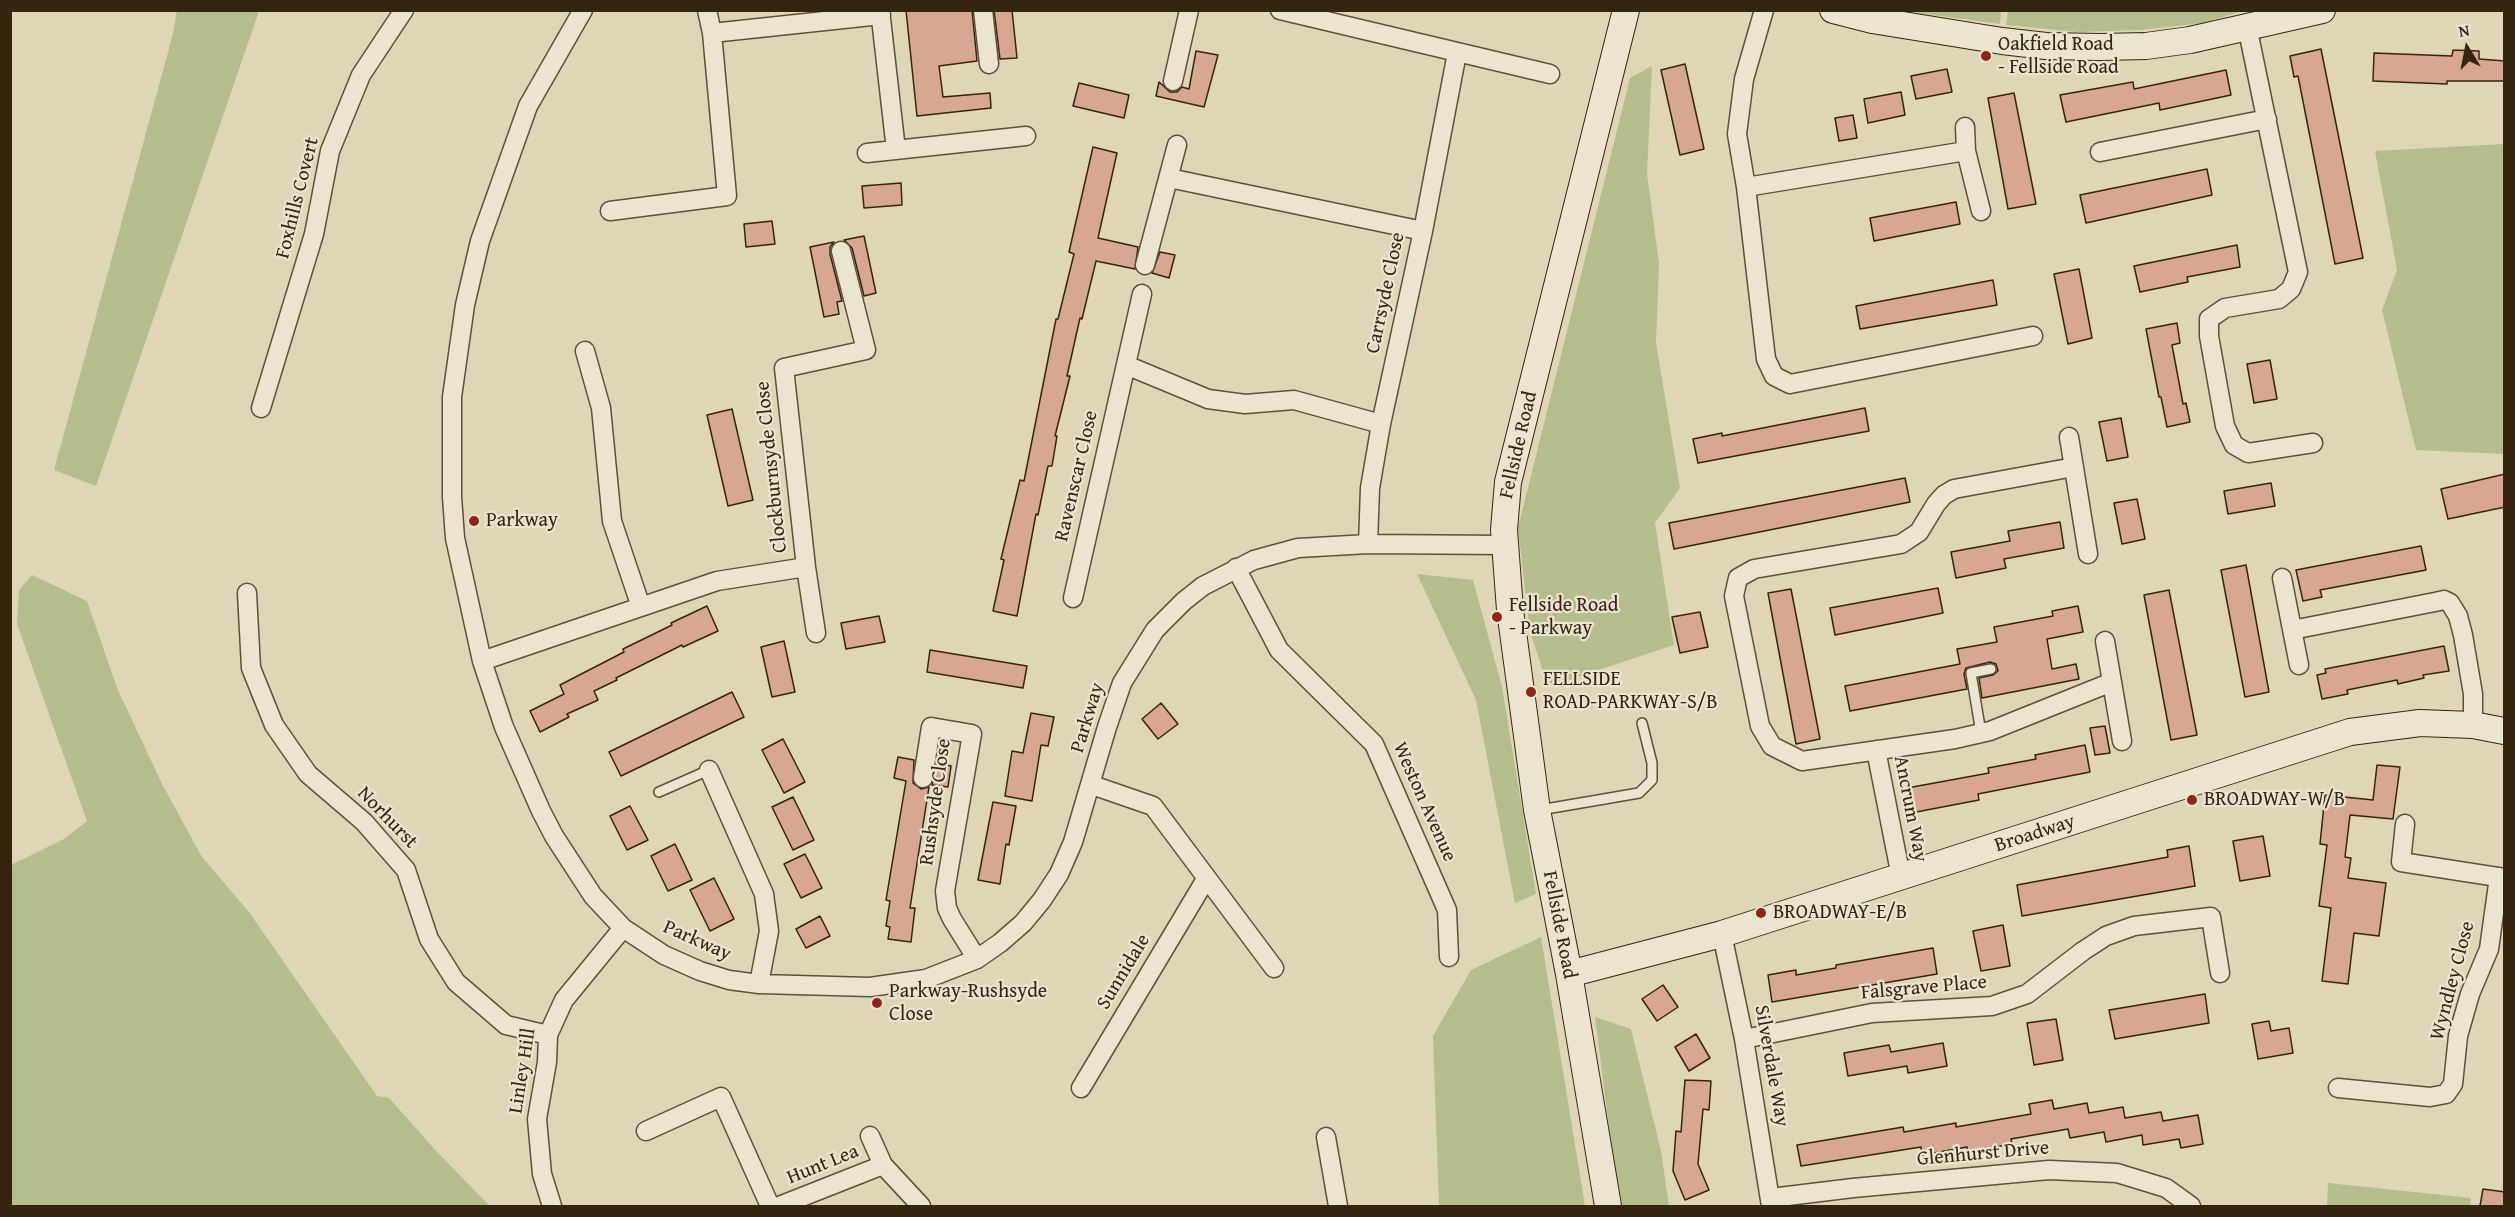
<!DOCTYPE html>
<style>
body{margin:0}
#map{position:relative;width:2515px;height:1217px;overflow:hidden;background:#ded6b7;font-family:"Gentium Book Plus",serif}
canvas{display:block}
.frame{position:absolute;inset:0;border:12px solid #35240e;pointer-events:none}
.north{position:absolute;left:2437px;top:18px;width:60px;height:60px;-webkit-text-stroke:4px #eae4d0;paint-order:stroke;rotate:350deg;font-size:16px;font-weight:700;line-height:24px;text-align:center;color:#35240e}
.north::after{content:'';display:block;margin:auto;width:21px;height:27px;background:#35240e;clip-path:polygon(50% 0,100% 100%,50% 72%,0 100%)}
</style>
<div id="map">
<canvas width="2515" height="1217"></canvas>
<div class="frame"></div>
<div class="north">N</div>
</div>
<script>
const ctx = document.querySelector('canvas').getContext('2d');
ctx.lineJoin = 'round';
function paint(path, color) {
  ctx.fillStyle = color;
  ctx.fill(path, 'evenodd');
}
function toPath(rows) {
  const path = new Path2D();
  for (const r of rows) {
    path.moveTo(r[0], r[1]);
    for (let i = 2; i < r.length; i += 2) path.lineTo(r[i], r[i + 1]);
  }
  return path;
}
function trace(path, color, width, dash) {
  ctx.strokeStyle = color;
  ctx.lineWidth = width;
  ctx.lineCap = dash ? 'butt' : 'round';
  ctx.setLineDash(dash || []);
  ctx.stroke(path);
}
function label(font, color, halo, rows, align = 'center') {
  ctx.font = font + ' "Gentium Book Plus",serif';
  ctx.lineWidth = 4.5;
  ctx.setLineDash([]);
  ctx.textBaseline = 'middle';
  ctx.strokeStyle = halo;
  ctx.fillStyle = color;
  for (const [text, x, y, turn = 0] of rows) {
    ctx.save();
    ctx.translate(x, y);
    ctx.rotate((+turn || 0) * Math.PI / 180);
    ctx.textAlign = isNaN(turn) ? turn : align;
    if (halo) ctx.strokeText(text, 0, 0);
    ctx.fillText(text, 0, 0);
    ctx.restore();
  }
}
const green = toPath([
 [177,10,259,11,96,486,54,470,173,34],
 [1903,11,2001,10,2001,11,2000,24],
 [2008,11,2008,10,2243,11,2203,23,2141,30,2078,32,2006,25],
 [1652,66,1647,174,1659,263,1656,343,1680,488,1655,523,1674,645,1548,687,1530,631,1518,528,1630,78],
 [2504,144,2504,454,2416,450,2382,310,2397,270,2375,151],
 [1417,574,1473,580,1502,687,1536,894,1515,903,1476,700],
 [32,575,87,601,117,688,163,786,202,857,249,912,377,1096,389,1098,437,1152,490,1206,11,1206,11,865,64,839,87,821,17,624,19,590],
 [1541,937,1585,1206,1439,1206,1433,1036,1471,970],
 [1595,1017,1631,1029,1661,1151,1669,1206,1619,1206],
 [2328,1183,2471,1198,2470,1206,2327,1206]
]);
const building = toPath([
 [906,10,972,10,977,61,939,66,943,97,990,93,991,108,917,116,906,10],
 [994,10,1012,10,1017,58,1000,59,994,10],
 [2321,49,2363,258,2335,264,2298,76,2294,77,2290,56,2321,49],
 [2453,50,2479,51,2479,59,2505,61,2505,81,2447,81,2447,84,2373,81,2374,53,2452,56,2453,50],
 [1196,51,1218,55,1204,107,1156,96,1159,82,1170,92,1177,92,1182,87,1189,89,1196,51],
 [1685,64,1704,149,1680,155,1661,70,1685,64],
 [1947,69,1952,92,1916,99,1911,76,1947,69],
 [2226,70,2231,95,2160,110,2159,103,2066,122,2060,95,2133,82,2134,89,2226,70],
 [1079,83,1129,95,1124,118,1073,106,1079,83],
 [1901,92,1905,115,1868,123,1864,99,1901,92],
 [2014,93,2036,204,2008,209,1988,98,2014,93],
 [1853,115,1857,138,1839,141,1835,118,1853,115],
 [1093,147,1117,153,1098,238,1138,247,1135,269,1096,261,1082,319,1080,318,1067,376,1070,376,1055,436,1057,436,1052,466,1048,466,1038,515,1036,514,1017,616,993,611,1004,560,1001,559,1020,480,1024,481,1056,319,1058,319,1074,254,1069,252,1093,147],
 [2207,169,2212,195,2086,223,2080,195,2207,169],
 [901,183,902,205,864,208,862,186,901,183],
 [1956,202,1960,224,1874,241,1870,218,1956,202],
 [772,221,775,244,746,247,744,224,772,221],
 [864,236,876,293,864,296,852,248,844,240,864,236],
 [834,242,830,247,830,254,842,301,837,302,839,314,824,317,810,247,834,242],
 [2237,245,2240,267,2187,277,2188,282,2140,292,2134,266,2237,245],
 [1160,252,1175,255,1169,278,1152,273,1160,252],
 [2079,269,2092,338,2068,344,2054,274,2079,269],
 [1993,280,1997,305,1860,329,1856,306,1993,280],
 [2177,323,2180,343,2172,345,2183,404,2186,403,2190,422,2167,427,2161,397,2159,397,2146,329,2177,323],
 [2270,360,2277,399,2254,403,2247,364,2270,360],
 [1865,408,1869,431,1698,463,1693,439,1722,433,1722,436,1865,408],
 [732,409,753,500,728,506,707,415,732,409],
 [2121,418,2128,457,2107,461,2099,422,2121,418],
 [2505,474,2505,507,2448,519,2441,489,2505,474],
 [1905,478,1910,502,1674,549,1669,523,1905,478],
 [2271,483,2275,506,2228,514,2224,491,2271,483],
 [2137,499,2145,539,2122,544,2114,503,2137,499],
 [2060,522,2064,548,2004,559,2006,568,1956,578,1951,552,2010,541,2008,531,2060,522],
 [2421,546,2426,570,2320,590,2322,597,2303,601,2296,570,2421,546],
 [2246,565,2269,692,2245,697,2221,570,2246,565],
 [1938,588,1943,613,1835,635,1830,608,1938,588],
 [1791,589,1820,739,1796,744,1768,593,1791,589],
 [2169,590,2197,735,2171,740,2144,595,2169,590],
 [707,606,718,631,683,647,682,645,616,678,617,680,594,691,598,700,567,714,569,717,540,732,530,711,564,694,560,685,624,652,623,649,672,625,671,623,707,606],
 [2078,606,2083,632,2047,639,2052,669,2076,664,2079,679,1982,698,1979,678,1993,675,1998,671,1996,664,1990,662,1966,668,1964,674,1967,689,1850,711,1845,686,1960,664,1957,649,1997,642,1994,627,2053,616,2052,611,2078,606],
 [1700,612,1708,647,1680,653,1672,617,1700,612],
 [879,616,885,642,846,649,841,623,879,616],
 [784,641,795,692,772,697,761,647,784,641],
 [2444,646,2449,671,2423,675,2424,678,2398,684,2397,680,2347,690,2348,694,2322,699,2317,675,2326,673,2325,669,2444,646],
 [930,650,1027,666,1023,688,927,672,930,650],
 [732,692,744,717,621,776,609,752,732,692],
 [1161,703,1178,724,1158,739,1142,719,1161,703],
 [1031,713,1054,717,1048,746,1041,745,1032,801,1005,796,1012,751,1023,753,1031,713],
 [2105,726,2110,753,2095,755,2090,728,2105,726],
 [783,739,805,782,784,793,762,750,783,739],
 [2085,745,2090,772,1978,794,1979,800,1911,813,1907,788,1989,773,1988,768,2036,759,2035,755,2085,745],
 [898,757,914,760,913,783,921,789,929,787,910,908,915,908,911,942,888,939,890,927,886,926,890,901,886,900,906,781,894,778,898,757],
 [937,763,951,766,948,787,932,785,937,763],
 [2377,765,2400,767,2393,819,2350,815,2345,857,2351,858,2348,878,2386,883,2379,936,2354,933,2348,984,2322,981,2331,908,2319,906,2327,845,2320,844,2325,795,2373,800,2377,765],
 [793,797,814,840,793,850,772,807,793,797],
 [993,802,1016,806,1009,845,1006,844,1000,884,978,880,993,802],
 [630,806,648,840,627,850,610,816,630,806],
 [2263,836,2270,876,2240,881,2233,841,2263,836],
 [675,844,692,880,668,891,651,856,675,844],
 [2189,846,2195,886,2022,916,2017,885,2168,857,2167,850,2189,846],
 [805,854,822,888,801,898,784,864,805,854],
 [714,878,734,919,710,931,690,890,714,878],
 [820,916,830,936,806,948,796,929,820,916],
 [2003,925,2010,966,1981,971,1973,931,2003,925],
 [1933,948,1937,974,1772,1002,1768,975,1796,970,1796,975,1836,968,1836,965,1933,948],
 [1663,985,1678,1007,1657,1021,1642,999,1663,985],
 [2205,994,2209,1023,2115,1039,2109,1010,2205,994],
 [2056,1019,2063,1060,2034,1065,2027,1023,2056,1019],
 [2269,1021,2271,1031,2289,1028,2293,1053,2258,1059,2252,1024,2269,1021],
 [1696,1034,1710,1058,1689,1071,1675,1047,1696,1034],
 [1943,1043,1947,1066,1908,1073,1907,1066,1848,1076,1844,1053,1889,1045,1891,1052,1943,1043],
 [1685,1080,1711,1081,1709,1110,1703,1109,1698,1164,1709,1190,1685,1200,1673,1171,1676,1131,1681,1132,1685,1080],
 [2052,1100,2054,1109,2087,1103,2089,1113,2123,1107,2125,1118,2161,1112,2163,1121,2198,1115,2203,1144,2181,1148,2179,1139,2143,1145,2142,1135,2106,1142,2104,1132,2070,1138,2068,1129,2011,1139,2012,1144,1968,1152,1967,1147,1922,1155,1921,1147,1801,1166,1797,1145,1903,1127,1904,1132,1956,1123,1956,1127,2031,1114,2029,1104,2052,1100],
 [2483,1189,2505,1192,2505,1206,2480,1206,2483,1189]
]);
const lane = toPath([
 [1981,733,1971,673,1991,669],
 [659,792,709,770],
 [1540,810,1639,793,1652,780,1652,763,1642,723]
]);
const street = toPath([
 [583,10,528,106,480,241,465,305,452,397,452,497,455,538,482,661,504,727,541,811,554,836,593,896,623,928,664,955,700,971,729,980,759,984,870,987,926,979,977,959,1000,943,1023,923,1042,900,1059,874,1073,842,1107,727,1122,683,1155,630,1184,601,1203,586,1254,560,1298,548,1368,544,1505,545],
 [880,10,896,150],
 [983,10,989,64],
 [1280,10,1550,74],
 [1764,10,1744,79,1737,134,1746,187,1766,359,1774,376,1790,384,2033,336],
 [2247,26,2298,272,2291,289,2279,299,2225,308,2209,319,2209,336,2225,426,2234,445,2248,453,2313,443],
 [712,33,881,15],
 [1173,81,1189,10],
 [1965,127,1966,151,1981,211],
 [2100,152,2267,119],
 [867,153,1026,136],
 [1169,178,1423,231],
 [1746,187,1966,151],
 [610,211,727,196,712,33,707,10],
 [1145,265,1177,145],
 [585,351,601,408,612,521,641,607],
 [1126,365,1208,399,1245,404,1294,400,1381,424],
 [261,408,314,234,330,151,361,75,404,10],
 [2069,437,2088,554],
 [2074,467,1954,489,1944,495,1936,504,1919,532,1901,544,1754,569,1738,578,1734,596,1760,726,1772,746,1802,761,1955,739,1990,731,2112,682],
 [1368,544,1370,488,1381,424,1423,231,1457,53],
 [1236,568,1279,650,1374,744,1447,910,1449,957],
 [2282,578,2299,665],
 [247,593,251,668,274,725,308,774,364,822,406,870,429,939,456,982,506,1025,548,1035],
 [1073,598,1142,294],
 [2292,630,2435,602,2444,600,2450,603,2458,616,2463,635,2473,694,2473,725],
 [816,633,806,567,784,368,866,350,841,251],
 [2105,641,2122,741],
 [482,661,717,581,806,567],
 [1876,750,1901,877],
 [709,770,764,894,769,931,759,984],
 [923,778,931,727,972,734,945,891,947,908,952,919,977,959],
 [1092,785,1153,806,1274,968],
 [2405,824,2401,862,2504,878],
 [1722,934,1744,1039,1771,1206],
 [1744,1039,1872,1013,1992,1006,2027,994,2083,951,2106,936,2134,926,2211,917,2220,973],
 [1081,1088,1206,879],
 [2338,1088,2430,1097,2446,1094,2453,1084,2458,1036,2470,994,2489,949,2499,877],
 [646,1131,721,1097,770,1206],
 [870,1136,883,1165,921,1206],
 [1326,1137,1338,1206],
 [1771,1198,1853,1188,2049,1170,2117,1173,2166,1188,2191,1206],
 [552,1206,542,1174,537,1119,547,1062,548,1035,564,1000,623,928],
 [779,1206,883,1165]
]);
const secondary = toPath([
 [1833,10,1872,20,2002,41,2046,46,2101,47,2146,46,2190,40,2322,10],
 [1569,974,1722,934,2350,732,2420,723,2473,725,2504,731],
 [1608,1206,1569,974,1537,810,1510,610,1504,530,1508,482,1626,10]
]);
const markers = [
 [1986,56,6,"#8f2418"],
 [474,521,6,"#8f2418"],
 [1497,617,6,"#8f2418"],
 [1531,692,6,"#8f2418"],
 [2192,800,6,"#8f2418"],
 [1761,913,6,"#8f2418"],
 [877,1003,6,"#8f2418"]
];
const poiNames = [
 ["Oakfield Road",1998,45],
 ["- Fellside Road",1998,68],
 ["Parkway",486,521],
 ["Fellside Road",1509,606],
 ["- Parkway",1509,629],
 ["FELLSIDE",1543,680],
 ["ROAD-PARKWAY-S/B",1543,703],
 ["BROADWAY-W/B",2204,800],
 ["BROADWAY-E/B",1773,913],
 ["Parkway-Rushsyde",889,992],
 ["Close",889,1015]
];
const streetNames = [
 ["Foxhills Covert",298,198,-76],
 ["Carrsyde Close",1386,293,-78],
 ["Fellside Road",1519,445,-77],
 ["Clockburnsyde Close",772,467,-96],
 ["Ravenscar Close",1077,476,-77],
 ["Parkway",1088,718,-73],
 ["Rushsyde Close",936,802,-82],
 ["Weston Avenue",1424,802,66],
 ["Ancrum Way",1910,809,79],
 ["Norhurst",387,818,46],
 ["Broadway",2035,834,-18],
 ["Fellside Road",1559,925,79],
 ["Parkway",697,941,24],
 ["Sunnidale",1124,972,-59],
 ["Wyndley Close",2453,981,-75],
 ["Falsgrave Place",1924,988,-5],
 ["Silverdale Way",1771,1066,80],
 ["Linley Hill",523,1071,-81],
 ["Glenhurst Drive",1983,1154,-5],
 ["Hunt Lea",823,1165,-22]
];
paint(green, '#b4bd8c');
paint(building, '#d7a791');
trace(building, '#35240e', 1.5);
trace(lane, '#5f5038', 12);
trace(street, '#5f5038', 21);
trace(secondary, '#35240e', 28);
trace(lane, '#eae4d0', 9);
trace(street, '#eae4d0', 18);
trace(secondary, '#eae4d0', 26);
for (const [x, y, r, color] of markers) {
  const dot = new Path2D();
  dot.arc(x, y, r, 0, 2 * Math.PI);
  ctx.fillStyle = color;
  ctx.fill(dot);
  trace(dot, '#eae4d0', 2);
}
label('20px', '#35240e', '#eae4d0', poiNames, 'left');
label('20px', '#35240e', '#eae4d0', streetNames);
</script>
